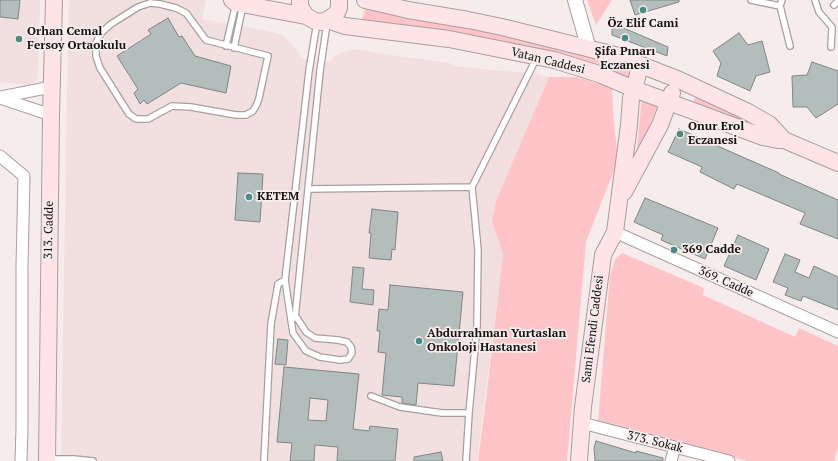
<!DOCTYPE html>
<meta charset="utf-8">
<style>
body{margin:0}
canvas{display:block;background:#f6ecec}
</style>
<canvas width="838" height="461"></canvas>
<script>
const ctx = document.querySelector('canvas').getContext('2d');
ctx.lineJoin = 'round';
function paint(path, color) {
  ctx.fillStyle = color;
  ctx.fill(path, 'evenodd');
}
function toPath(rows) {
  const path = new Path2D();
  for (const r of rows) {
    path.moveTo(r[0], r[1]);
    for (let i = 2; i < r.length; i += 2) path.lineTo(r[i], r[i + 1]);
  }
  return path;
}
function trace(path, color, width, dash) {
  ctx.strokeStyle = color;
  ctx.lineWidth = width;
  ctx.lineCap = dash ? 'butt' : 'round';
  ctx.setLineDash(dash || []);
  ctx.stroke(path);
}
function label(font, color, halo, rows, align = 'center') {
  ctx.font = font + ' "PT Serif",serif';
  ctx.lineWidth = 3.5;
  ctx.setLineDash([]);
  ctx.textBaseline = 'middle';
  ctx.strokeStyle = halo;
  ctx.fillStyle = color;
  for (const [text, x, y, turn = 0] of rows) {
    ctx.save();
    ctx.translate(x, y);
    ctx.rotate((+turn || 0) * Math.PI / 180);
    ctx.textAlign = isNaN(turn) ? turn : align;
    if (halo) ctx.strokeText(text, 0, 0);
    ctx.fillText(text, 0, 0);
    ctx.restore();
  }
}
const built = toPath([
 [0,0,40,0,38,78,30,85,0,82],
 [69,0,206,0,202,19,277,33,284,36,290,42,302,59,330,62,333,58,342,52,357,49,384,54,450,63,453,66,513,72,529,72,549,77,496,201,492,221,503,254,477,461,61,461,67,94]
]);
const green = toPath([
 [587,0,612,0,596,25],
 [365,9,410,19,481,31,527,40,600,58,633,69,629,80,361,22],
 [549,77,577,77,612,88,614,123,618,160,586,242,567,461,478,461,487,391,503,254,492,221,496,201],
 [642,97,658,103,638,158,636,157],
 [695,97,708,103,752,123,750,125,693,103],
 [622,253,704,288,703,295,795,337,799,328,838,346,838,448,834,461,747,461,598,422,610,275,615,260,617,257]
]);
const building = toPath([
 [0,0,20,0,18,19,0,17,0,0],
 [630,0,679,0,679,2,635,15,630,0],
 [168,18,179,37,182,36,195,56,231,66,226,93,181,83,147,104,144,100,140,104,134,93,138,89,117,56,151,34,148,30,168,18],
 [612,23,668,47,667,56,612,35,612,23],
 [739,33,748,45,762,41,770,72,756,76,750,91,717,76,721,63,713,51,739,33],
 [812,62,838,71,838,104,816,118,807,107,793,107,792,76,807,75,812,62],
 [679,129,779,173,779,174,838,200,838,239,800,224,805,213,737,184,734,189,700,172,702,167,668,152,679,129],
 [238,173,263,174,260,222,235,220,238,173],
 [645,198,718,228,705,259,661,240,663,235,634,222,645,198],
 [372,209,398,212,395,250,392,249,391,260,369,258,371,233,369,233,372,209],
 [738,235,769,249,756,280,724,266,738,235],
 [785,254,800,260,795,272,809,278,814,266,838,277,838,310,803,296,801,301,785,295,788,288,773,282,785,254],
 [353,267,364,268,362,289,374,290,373,305,350,302,353,267],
 [390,285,463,292,454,386,418,383,416,405,402,403,402,397,382,395,386,353,378,352,380,331,377,331,379,309,388,310,390,285],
 [278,339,288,340,286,365,275,364,278,339],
 [284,367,359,374,353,429,369,431,370,426,398,429,395,461,337,461,338,447,315,445,314,461,290,461,292,443,277,442,284,367],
 [310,398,328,400,326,421,308,420,310,398],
 [596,441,636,453,636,451,663,458,663,461,595,461,594,448,596,441],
 [441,452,443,461,414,461,414,457,441,452]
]);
const service = toPath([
 [751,0,780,6],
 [782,0,780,6,790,46],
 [815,0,819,12,832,27,831,47],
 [150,3,160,4,176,8,186,13,206,40,268,56,259,98,257,104,253,111,246,115,236,115,191,107,172,106,148,119,136,119,129,114,100,68,96,56,96,43,101,33,111,24,138,7,150,3],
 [834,5,838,1],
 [226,46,236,3],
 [234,48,243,5],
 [308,189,472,187],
 [295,315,306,332,315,338,338,340,347,342,351,347,352,353,348,359,340,360,320,357,306,351,293,333,285,280,309,71,317,22],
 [295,318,320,71,327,23],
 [371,396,400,407,442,413,469,413],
 [49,459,74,459,93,461],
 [264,461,271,324,278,284,285,280],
 [466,461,469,413,477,326,478,250,472,187,537,57]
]);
const minor = toPath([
 [0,97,51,87],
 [0,98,51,115],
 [0,156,24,176,22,266,22,428,21,461],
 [615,232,838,332],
 [582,423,729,461],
 [671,461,675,447]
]);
const tertiary = toPath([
 [575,0,589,49]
]);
const secondary = toPath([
 [232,0,236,3,306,16],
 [300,0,300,5,302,10,306,16,315,21,322,22,327,20,336,14,339,8,339,0],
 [365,0,408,10,468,20,502,27,615,55,677,79,748,112,769,124,784,140,838,163],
 [327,20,345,26,449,39,554,60,599,74,634,89,763,137,778,140,784,140],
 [624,192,660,125,672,93],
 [47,461,51,115,54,0],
 [579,461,583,407,603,255,615,232,619,201,629,125,631,98,637,78,640,65]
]);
const markers = [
 [643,10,4,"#468d89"],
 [625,38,4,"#468d89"],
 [19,39,4,"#468d89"],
 [680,134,4,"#468d89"],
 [249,197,4,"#468d89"],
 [674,250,4,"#468d89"],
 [419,341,4,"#468d89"]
];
const poiNames = [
 ["Öz Elif Cami",643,24,"center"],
 ["Orhan Cemal",27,32],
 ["Fersoy Ortaokulu",27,46],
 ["Şifa Pınarı",625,52,"center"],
 ["Eczanesi",625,66,"center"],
 ["Onur Erol",688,127],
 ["Eczanesi",688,141],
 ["KETEM",257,197],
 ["369 Cadde",682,250],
 ["Abdurrahman Yurtaslan",427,334],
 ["Onkoloji Hastanesi",427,348]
];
const streetNames = [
 ["Vatan Caddesi",548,61,14],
 ["313. Cadde",49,230,-89],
 ["369. Cadde",726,282,24],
 ["Sami Efendi Caddesi",593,329,-83],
 ["373. Sokak",655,442,14]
];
paint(built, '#f2dfe0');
paint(green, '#ffc4c7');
paint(building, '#b3bdbc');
trace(building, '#7e8887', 1);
trace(service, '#a89f9f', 8);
trace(minor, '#a89f9f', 13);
trace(tertiary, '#a89f9f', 16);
trace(secondary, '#a89f9f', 18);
trace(service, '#fff', 5.5);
trace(minor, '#fff', 11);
trace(tertiary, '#fff', 14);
trace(secondary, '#fee4e6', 16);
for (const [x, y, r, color] of markers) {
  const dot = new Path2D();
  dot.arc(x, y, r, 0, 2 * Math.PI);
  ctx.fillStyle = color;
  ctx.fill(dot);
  trace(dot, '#f6ecec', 1.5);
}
label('bold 12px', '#151212', '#f6ecec', poiNames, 'left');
label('12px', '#151212', '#f6ecec', streetNames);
</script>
